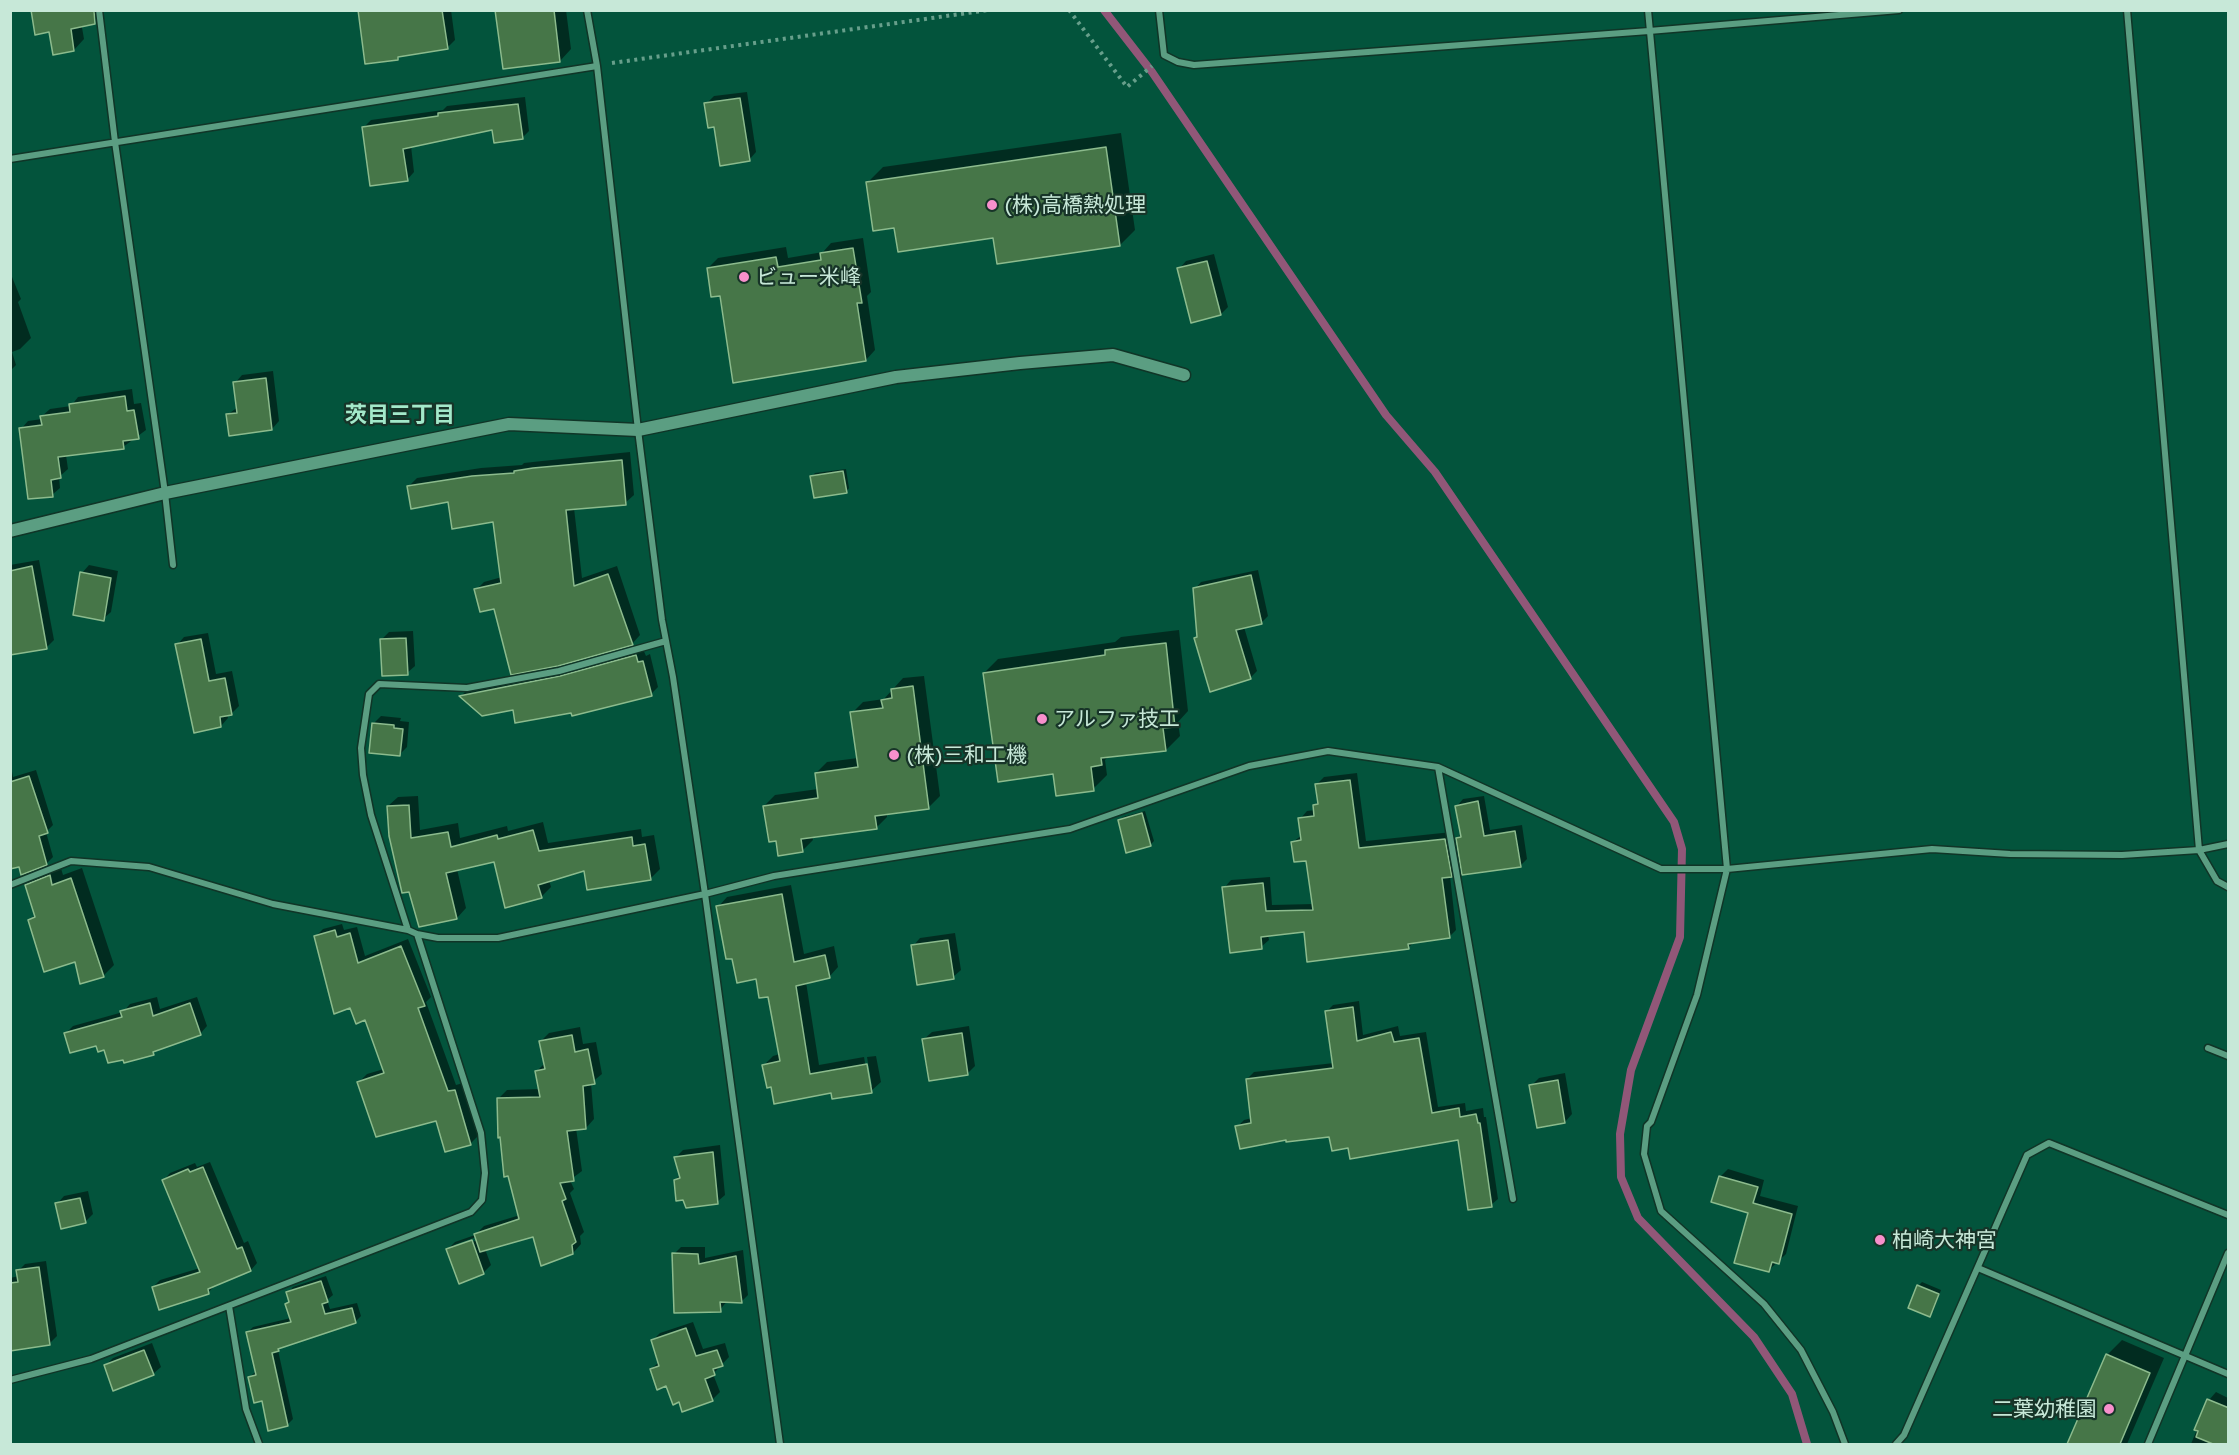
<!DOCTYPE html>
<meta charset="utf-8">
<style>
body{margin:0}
#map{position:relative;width:2239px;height:1455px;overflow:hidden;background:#03543c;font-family:"Golos Text",sans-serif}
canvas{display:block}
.frame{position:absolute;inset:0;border:12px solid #c7e8d8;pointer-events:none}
</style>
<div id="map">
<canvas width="2239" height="1455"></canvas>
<div class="frame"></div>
</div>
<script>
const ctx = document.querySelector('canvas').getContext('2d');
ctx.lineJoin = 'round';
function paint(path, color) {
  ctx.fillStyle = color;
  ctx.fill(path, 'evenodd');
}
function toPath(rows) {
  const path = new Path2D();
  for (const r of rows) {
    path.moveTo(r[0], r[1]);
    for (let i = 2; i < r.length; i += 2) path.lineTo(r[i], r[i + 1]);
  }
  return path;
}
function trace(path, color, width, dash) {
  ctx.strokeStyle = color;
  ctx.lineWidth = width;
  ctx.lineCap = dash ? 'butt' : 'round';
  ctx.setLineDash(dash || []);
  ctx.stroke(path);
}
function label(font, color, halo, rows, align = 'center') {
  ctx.font = font + ' "Golos Text","Noto Sans JP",sans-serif';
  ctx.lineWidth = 4.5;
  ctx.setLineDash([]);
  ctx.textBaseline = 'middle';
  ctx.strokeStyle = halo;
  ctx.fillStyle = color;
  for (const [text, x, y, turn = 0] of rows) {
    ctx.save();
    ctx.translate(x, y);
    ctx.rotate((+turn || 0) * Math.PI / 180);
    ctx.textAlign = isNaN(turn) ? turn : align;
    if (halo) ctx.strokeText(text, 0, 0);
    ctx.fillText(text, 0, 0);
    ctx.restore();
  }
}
const shadow = toPath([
 [79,10,84,39,74,50,50,31],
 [359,10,451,10,455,40,447,48,400,56,398,58],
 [497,10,566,10,571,49,560,61],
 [747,92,756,152,749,160,715,125,706,104,714,96],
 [525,97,529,131,522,138,493,129,411,146,414,172,407,180,364,127,371,120,443,110,447,106],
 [1121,133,1135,230,1120,245,994,237,895,226,868,182,883,167],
 [863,238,871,292,867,296,875,350,866,360,721,294,708,268,718,258,786,247,788,258,823,252,831,243],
 [1214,254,1228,307,1221,314,1179,269,1186,261],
 [10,272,21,299,18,302,31,338,20,349,12,352,16,365,10,371],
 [273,371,279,421,272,429,227,415,238,407,235,383,242,375],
 [132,389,134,404,141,403,146,430,123,447,66,455,68,469,59,477,60,488,52,495,21,429,28,421,42,419,42,416,50,409,71,406,78,397],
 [630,452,634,495,625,503,574,508,582,578,617,566,640,635,632,644,495,607,476,590,484,582,502,577,494,521,449,501,409,486,417,478,481,468,522,465,524,463,542,461],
 [846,469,849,488,846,492,812,476,815,473],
 [39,560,54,640,46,648,10,653,10,565],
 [89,565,118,571,111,612,103,619,82,573],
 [1258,570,1268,616,1262,622,1244,627,1257,671,1250,678,1198,636,1195,589,1201,582],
 [1179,630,1188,711,1178,722,1180,736,1166,750,1109,756,1105,760,1107,775,1093,789,1054,773,984,673,998,659,1115,642,1121,637],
 [413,631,415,666,407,673,382,639,389,632],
 [208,633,216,674,232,671,239,706,232,713,227,714,228,718,221,726,177,645,184,637],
 [643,649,646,656,650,654,658,687,651,694,572,711,514,708,461,696,467,690],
 [924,676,940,796,929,807,887,813,887,817,876,828,812,836,813,840,802,851,777,839,764,806,775,795,818,789,816,773,827,762,858,758,852,713,863,702,884,699,903,678],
 [381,716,401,718,400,721,409,722,407,747,400,754,373,724],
 [10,760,13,777,36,770,53,825,46,832,53,857,46,864,20,865,10,857],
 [1357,773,1366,841,1452,832,1458,868,1450,876,1456,930,1449,937,1414,942,1408,948,1305,930,1268,935,1269,940,1261,947,1224,888,1231,880,1270,877,1272,905,1313,904,1307,859,1293,842,1302,835,1300,819,1307,811,1315,810,1314,806,1319,801,1317,784,1324,777],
 [418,796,420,830,458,823,460,838,507,826,508,831,543,822,548,843,641,829,642,837,654,835,660,869,650,879,585,870,549,880,551,887,541,897,495,860,457,869,466,908,457,918,420,926,388,806,398,797],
 [1484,796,1490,830,1522,825,1527,859,1521,865,1457,838,1462,833,1457,806,1463,799],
 [1145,811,1154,841,1151,844,1127,851,1119,821,1123,817],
 [60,865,63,875,82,868,114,965,103,976,76,960,29,920,36,914,26,885,37,874],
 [791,885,804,954,834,946,838,967,829,977,806,982,819,1065,864,1057,869,1086,872,1086,867,1057,876,1056,881,1082,871,1091,832,1091,772,1085,764,1065,773,1056,780,1054,770,995,757,978,733,957,718,907,727,897],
 [342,924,344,930,357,927,365,956,408,939,431,997,426,1002,456,1085,463,1083,478,1136,470,1144,437,1119,359,1082,367,1074,384,1069,366,1019,316,936,323,929],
 [955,933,961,970,953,977,913,946,920,938],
 [157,997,160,1009,197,997,207,1026,200,1034,158,1048,153,1054,124,1058,97,1044,66,1033,73,1026,123,1012,130,1004],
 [1359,1001,1363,1035,1398,1026,1400,1036,1426,1032,1438,1107,1465,1103,1466,1111,1483,1108,1484,1117,1486,1117,1498,1199,1491,1205,1459,1138,1349,1146,1330,1135,1237,1127,1244,1120,1252,1118,1247,1079,1254,1072,1334,1063,1327,1011,1333,1005],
 [969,1026,975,1066,967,1074,924,1039,932,1032],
 [580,1027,583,1044,596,1042,602,1074,591,1083,594,1119,586,1128,576,1128,582,1171,570,1180,574,1189,570,1193,584,1232,580,1236,581,1244,573,1253,534,1235,485,1249,491,1265,484,1272,460,1282,447,1250,455,1242,475,1235,484,1226,520,1215,498,1099,507,1090,540,1089,537,1071,545,1063,541,1041,549,1033],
 [479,1236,480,1239,454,1248,454,1245],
 [1565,1073,1572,1114,1565,1122,1531,1086,1539,1078],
 [720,1145,725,1195,717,1202,675,1180,680,1175,676,1157,683,1150],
 [210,1162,244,1243,248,1241,257,1263,251,1270,215,1285,208,1293,153,1287,160,1280,200,1268,164,1180,170,1173,195,1163,197,1167],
 [1728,1169,1764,1180,1760,1196,1798,1206,1786,1254,1769,1270,1749,1212,1720,1177],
 [88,1191,93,1214,85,1222,57,1204,64,1196],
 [681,1247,705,1247,705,1258,743,1250,748,1295,741,1302,727,1301,720,1310,674,1254],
 [46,1261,57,1336,49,1344,10,1345,10,1278,19,1276,18,1271,25,1264],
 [326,1276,333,1295,327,1300,330,1309,357,1303,361,1316,355,1322,282,1346,278,1350,293,1419,287,1425,263,1400,250,1377,255,1372,247,1333,253,1327,291,1318,290,1301,288,1293,293,1287],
 [1922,1282,1941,1290,1933,1312,1930,1315,1918,1286],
 [693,1322,703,1349,725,1343,729,1357,713,1374,720,1392,712,1400,680,1400,651,1369,659,1362,652,1341,660,1333],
 [2122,1340,2164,1358,2127,1444,2069,1444,2107,1355],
 [152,1343,161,1367,153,1374,105,1366,113,1358],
 [2216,1392,2228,1398,2228,1444,2191,1444,2209,1400]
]);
const stream = toPath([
 [1104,10,1152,72,1386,415,1435,472,1674,822,1682,849,1680,937,1631,1070,1620,1134,1621,1177,1638,1218,1754,1337,1792,1394,1807,1444]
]);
const building = toPath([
 [31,10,94,10,95,24,71,29,74,51,53,55,49,32,35,35,31,10],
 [358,10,442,10,448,49,398,57,398,60,365,64,358,10],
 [495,10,554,10,560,62,503,69,495,10],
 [740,98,750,161,720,166,714,127,708,128,704,103,740,98],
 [518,104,523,139,494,143,492,130,403,149,408,181,370,186,362,127,438,116,438,113,518,104],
 [1106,147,1120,246,997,264,993,238,898,252,894,228,873,231,866,182,1106,147],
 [853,248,862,303,857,303,866,361,733,383,720,296,711,297,707,268,776,257,778,267,821,260,820,253,853,248],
 [1207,261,1221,315,1191,323,1177,268,1207,261],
 [266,378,272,430,229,436,226,414,237,413,233,382,266,378],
 [125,396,127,411,134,410,139,439,123,441,124,449,58,457,61,478,51,480,53,497,28,499,19,428,42,425,40,416,70,412,69,404,125,396],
 [622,460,626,505,566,510,574,586,608,574,633,645,558,666,511,675,494,609,480,612,474,589,501,583,493,522,452,529,448,502,411,509,407,486,472,476,514,473,514,471,533,468,622,460],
 [843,471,847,493,814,498,810,476,843,471],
 [32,566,47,649,10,655,10,571,32,566],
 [80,572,111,578,104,621,73,615,80,572],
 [1251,575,1262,624,1236,630,1251,679,1210,692,1194,638,1197,637,1193,588,1251,575],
 [406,638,408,675,382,676,380,639,406,638],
 [201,639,209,681,225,678,232,715,220,717,221,727,194,733,175,644,201,639],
 [1166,643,1175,727,1163,728,1166,751,1101,758,1102,765,1091,767,1094,791,1056,796,1053,774,998,782,983,673,1105,655,1105,650,1166,643],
 [636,655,638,662,643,661,652,696,572,716,571,713,515,723,513,710,482,716,459,696,560,676,636,655],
 [913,686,929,809,875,816,877,829,801,839,803,852,778,856,776,841,769,842,763,806,818,798,815,773,858,767,850,712,883,708,881,700,892,698,891,689,913,686],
 [372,723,394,725,394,728,403,729,400,756,369,753,372,723],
 [29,776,48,833,39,836,47,865,21,875,19,867,10,869,10,782,29,776],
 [1350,780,1359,848,1445,839,1452,877,1442,878,1450,938,1408,944,1409,949,1307,962,1304,932,1261,937,1262,949,1230,953,1222,887,1263,883,1266,911,1313,910,1306,861,1294,862,1291,842,1301,840,1298,818,1314,816,1313,805,1318,804,1315,784,1350,780],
 [1478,801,1484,836,1515,831,1521,867,1462,875,1456,838,1461,837,1455,806,1478,801],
 [409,805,411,838,448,832,451,847,497,835,498,839,533,830,539,851,632,837,633,846,645,844,651,880,587,890,584,871,538,885,542,898,505,908,494,862,446,873,457,919,419,927,409,892,402,893,389,836,387,806,409,805],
 [1142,813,1151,846,1126,853,1118,820,1142,813],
 [50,875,52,885,71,878,104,977,80,984,75,962,44,972,28,920,35,917,25,885,50,875],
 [782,894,794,962,825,955,830,978,796,986,810,1074,867,1064,872,1093,832,1099,831,1093,774,1104,771,1087,767,1088,762,1065,780,1061,768,997,759,998,756,979,737,983,732,959,726,959,716,906,782,894],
 [335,930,337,937,350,933,358,963,401,946,425,1006,418,1008,448,1091,455,1090,471,1145,445,1152,436,1121,376,1137,357,1082,384,1073,365,1020,356,1024,350,1008,334,1014,314,936,335,930],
 [948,940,954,979,917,985,911,945,948,940],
 [150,1003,153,1016,190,1003,201,1035,153,1052,154,1055,124,1063,123,1060,108,1063,104,1050,98,1052,96,1046,70,1053,64,1033,122,1017,120,1011,150,1003],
 [1353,1007,1357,1041,1391,1032,1394,1042,1419,1038,1432,1113,1459,1108,1460,1117,1476,1114,1478,1123,1480,1123,1492,1207,1468,1210,1458,1140,1350,1159,1348,1148,1332,1151,1329,1137,1286,1142,1286,1140,1240,1149,1235,1126,1251,1123,1246,1079,1333,1068,1325,1011,1353,1007],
 [962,1033,968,1075,929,1081,922,1039,962,1033],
 [572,1035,575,1052,588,1049,595,1084,583,1086,586,1129,567,1131,574,1181,560,1183,566,1199,562,1201,576,1242,572,1245,573,1254,541,1266,533,1237,480,1252,474,1234,519,1219,508,1176,504,1177,500,1137,498,1138,497,1098,540,1097,535,1071,545,1069,539,1041,572,1035],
 [1558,1080,1565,1123,1537,1128,1529,1085,1558,1080],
 [713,1152,718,1204,686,1208,683,1200,676,1201,674,1180,680,1178,674,1157,713,1152],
 [203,1167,237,1249,242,1247,251,1271,208,1289,209,1294,159,1310,152,1287,200,1272,162,1180,188,1169,190,1172,203,1167],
 [1719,1176,1758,1187,1753,1203,1792,1214,1779,1264,1772,1262,1769,1272,1734,1263,1748,1213,1711,1202,1719,1176],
 [80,1198,86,1223,61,1229,55,1203,80,1198],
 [472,1240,484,1274,459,1284,446,1249,472,1240],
 [672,1253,698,1254,699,1264,736,1256,742,1303,720,1302,721,1312,674,1313,672,1253],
 [39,1267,50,1345,10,1351,10,1283,18,1282,16,1270,39,1267],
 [321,1281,328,1302,322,1304,325,1314,352,1308,356,1323,278,1349,279,1351,272,1353,288,1426,268,1431,262,1401,254,1403,248,1377,256,1375,246,1332,291,1322,285,1304,289,1302,286,1292,321,1281],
 [1917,1285,1939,1294,1930,1317,1908,1308,1917,1285],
 [686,1328,696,1356,717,1350,723,1366,713,1369,715,1375,705,1379,713,1401,682,1412,679,1402,673,1405,666,1386,657,1390,650,1369,659,1366,651,1340,686,1328],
 [144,1350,154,1375,113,1391,104,1365,144,1350],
 [2106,1354,2150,1373,2120,1444,2067,1444,2106,1354],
 [2207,1399,2229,1408,2229,1444,2213,1444,2196,1437,2198,1431,2194,1430,2207,1399]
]);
const path = toPath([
 [1069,10,1127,87,1152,66],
 [612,63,989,10]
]);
const street = toPath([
 [99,10,115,142,165,493,173,565],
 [587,10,597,66,638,430,662,620,673,677,705,894,780,1444],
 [1159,10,1164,55,1178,62,1194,65,1649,31,1899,10],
 [1648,10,1727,869,1697,995,1651,1122,1647,1126,1644,1154,1661,1211,1764,1304,1801,1350,1833,1412,1845,1444],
 [2127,10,2199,850,2217,881,2228,887],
 [10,159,597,66],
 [1438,767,1513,1199],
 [10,885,71,861,149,867,273,904,408,930,417,934,438,938,498,938,705,894,774,876,1070,829,1249,766,1328,751,1438,767,1661,869,1727,869,1932,849,2010,854,2122,855,2199,850,2228,844],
 [408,930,371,815,363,775,361,748,369,694,379,684,467,688,559,671,666,641],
 [2208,1048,2228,1056],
 [1978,1268,2228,1374],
 [229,1306,246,1409,259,1444],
 [10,1380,91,1359,471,1212,482,1200,485,1173,481,1133,417,934],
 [1896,1444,1904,1435,2027,1155,2049,1143,2228,1215],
 [2148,1444,2228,1253]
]);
const secondary = toPath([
 [10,531,165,493,509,424,638,430,896,377,1020,363,1113,355,1184,375]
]);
const markers = [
 [992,205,6,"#f890cc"],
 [744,277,6,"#f890cc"],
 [1042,719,6,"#f890cc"],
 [894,755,6,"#f890cc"],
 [1880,1240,6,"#f890cc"],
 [2109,1409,6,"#f890cc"]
];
const poiNames = [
 ["(株)高橋熱処理",1004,205],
 ["ビュー米峰",756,277],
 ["アルファ技工",1054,719],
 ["(株)三和工機",906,755],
 ["柏崎大神宮",1892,1240],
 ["二葉幼稚園",2097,1409,"right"]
];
const neighbourhoodNames = [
 ["茨目三丁目",400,415]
];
paint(shadow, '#0007');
trace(stream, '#915778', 8);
paint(building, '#467648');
trace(building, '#8cbb8d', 1.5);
trace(street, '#103527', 9);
trace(secondary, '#103527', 15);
trace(path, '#679f8b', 4, [3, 4.5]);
trace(street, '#5b9e82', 6);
trace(secondary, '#5b9e82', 12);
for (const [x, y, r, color] of markers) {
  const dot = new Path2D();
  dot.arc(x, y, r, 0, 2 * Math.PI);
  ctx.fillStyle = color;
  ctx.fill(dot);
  trace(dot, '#173428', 2);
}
label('21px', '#c7e8d8', '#173428', poiNames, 'left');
label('bold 22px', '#a3e9ca', '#173428', neighbourhoodNames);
</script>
